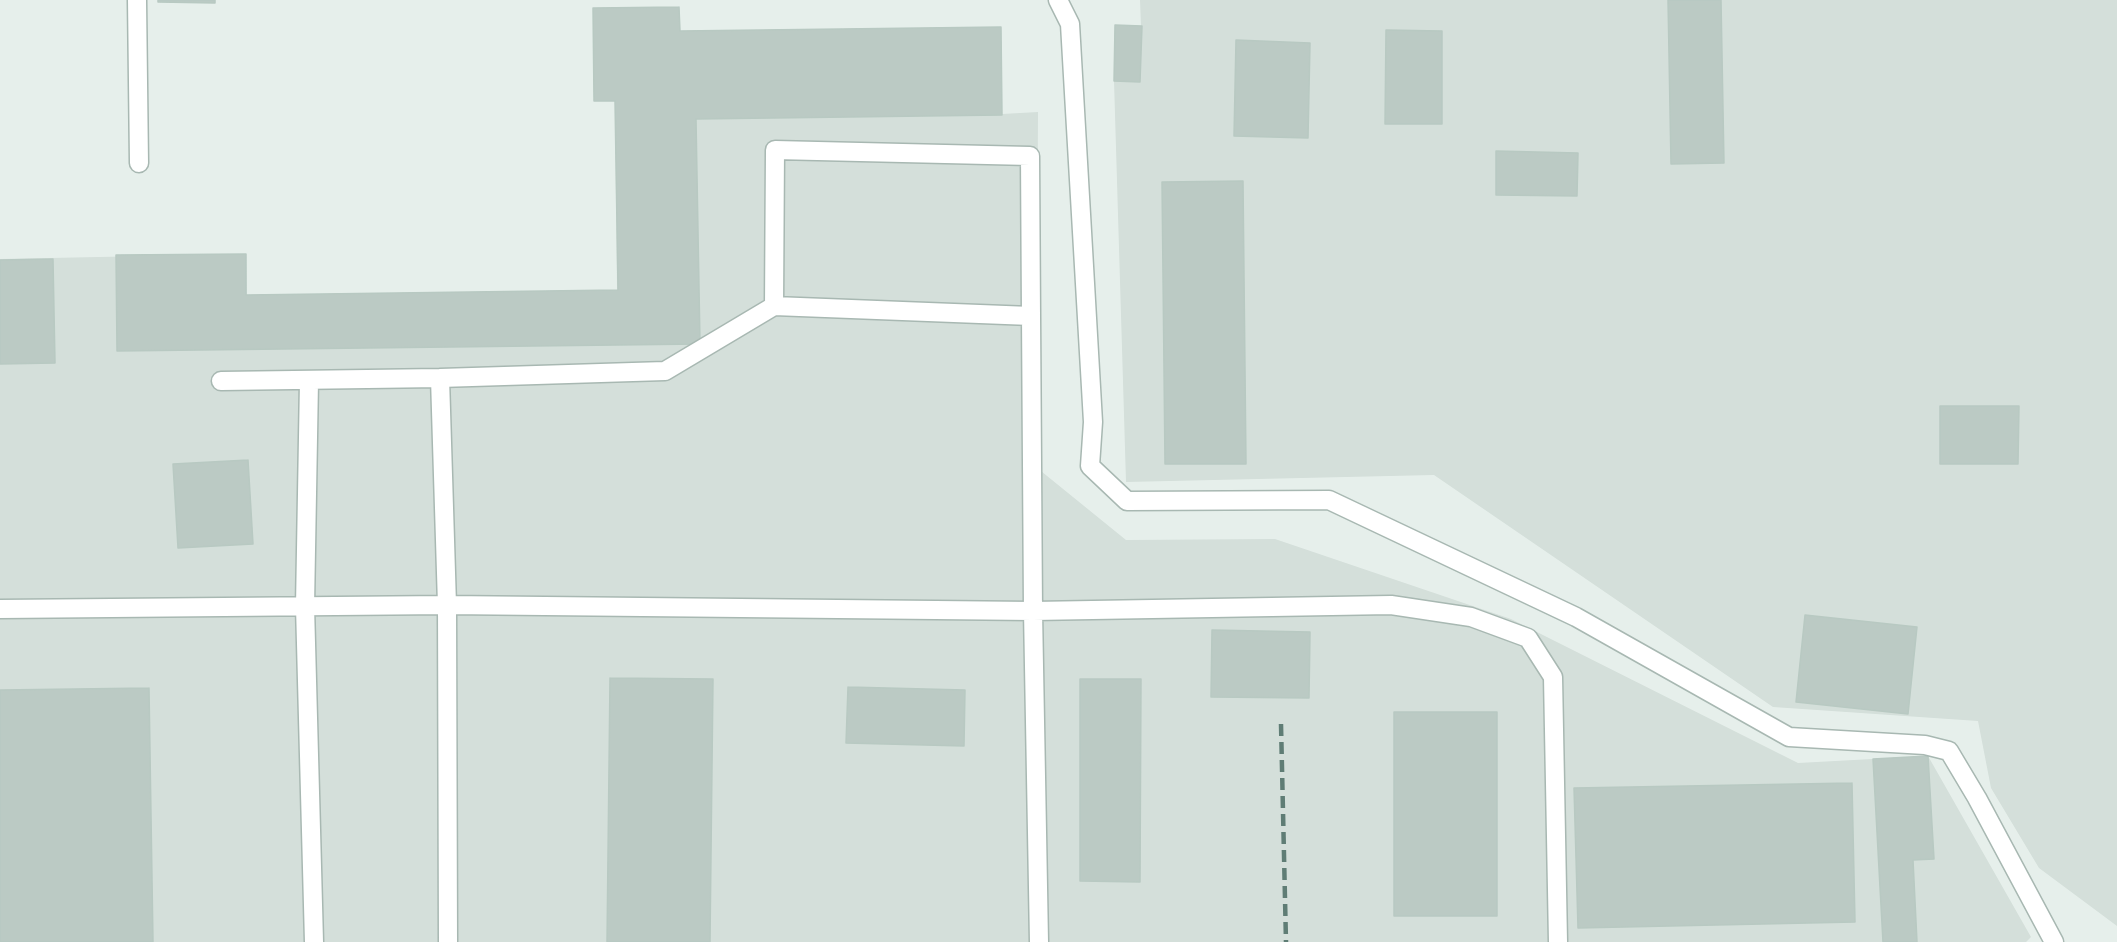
<!DOCTYPE html>
<style>
body{margin:0}
canvas{display:block;background:#e6efeb}
</style>
<canvas width="2117" height="942"></canvas>
<script>
const ctx = document.querySelector('canvas').getContext('2d');
ctx.lineJoin = 'round';
function paint(path, color) {
  ctx.fillStyle = color;
  ctx.fill(path, 'evenodd');
}
function toPath(rows) {
  const path = new Path2D();
  for (const r of rows) {
    path.moveTo(r[0], r[1]);
    for (let i = 2; i < r.length; i += 2) path.lineTo(r[i], r[i + 1]);
  }
  return path;
}
function trace(path, color, width, dash) {
  ctx.strokeStyle = color;
  ctx.lineWidth = width;
  ctx.lineCap = dash ? 'butt' : 'round';
  ctx.setLineDash(dash || []);
  ctx.stroke(path);
}
const built = toPath([
 [1140,0,2117,0,2117,926,2039,868,1991,788,1978,721,1773,707,1434,475,1126,482,1114,81,1115,25,1141,26],
 [679,7,680,31,1001,27,1002,114,1038,112,1036,467,1126,540,1275,539,1511,619,1798,763,1928,756,2031,937,2026,942,0,942,0,259,246,254,247,295,617,290,615,101,594,101,593,8]
]);
const building = toPath([
 [158,0,215,0,215,3,158,2,158,0],
 [1668,0,1721,0,1724,163,1671,164,1668,0],
 [679,7,680,31,1001,27,1002,115,696,119,700,344,117,351,116,255,246,254,246,295,618,290,615,101,594,101,593,8,679,7],
 [1115,25,1142,26,1140,82,1114,81,1115,25],
 [1386,30,1442,31,1442,124,1385,124,1386,30],
 [1236,40,1310,43,1308,138,1234,136,1236,40],
 [1496,151,1578,153,1577,196,1496,195,1496,151],
 [1243,181,1246,464,1165,464,1162,182,1243,181],
 [53,259,55,363,0,364,0,260,53,259],
 [1940,406,2019,406,2018,464,1940,464,1940,406],
 [248,460,253,544,178,548,173,464,248,460],
 [1805,615,1917,627,1908,714,1796,702,1805,615],
 [1212,630,1310,632,1309,698,1211,697,1212,630],
 [610,678,713,679,710,942,607,942,610,678],
 [1080,679,1141,679,1140,882,1080,881,1080,679],
 [848,687,965,690,964,746,846,743,848,687],
 [149,688,153,942,0,942,0,690,149,688],
 [1394,712,1497,712,1497,916,1394,916,1394,712],
 [1928,756,1934,859,1913,860,1917,942,1883,942,1873,759,1928,756],
 [1852,783,1855,922,1578,928,1574,788,1852,783]
]);
const minor = toPath([
 [137,0,139,163],
 [1058,0,1070,24,1093,422,1090,466,1127,501,1329,500,1576,617,1789,737,1925,745,1949,751,1977,798,2054,942],
 [1031,316,774,306,775,150,1030,156,1031,316,1033,611,1039,942],
 [440,378,447,605,448,942],
 [221,381,440,378,665,371,774,306],
 [309,381,305,606,314,942],
 [0,609,447,605,1033,611,1391,605,1471,617,1528,638,1553,677,1558,942]
]);
const rail = toPath([
 [1281,724,1286,942]
]);
paint(built, '#d4dfda');
paint(building, '#bbcac4');
trace(building, '#b8c9c2', 1.5);
trace(minor, '#a8b8b2', 21);
trace(minor, '#fff', 18);
trace(rail, '#5f7d75', 4.5, [12, 6]);
</script>
